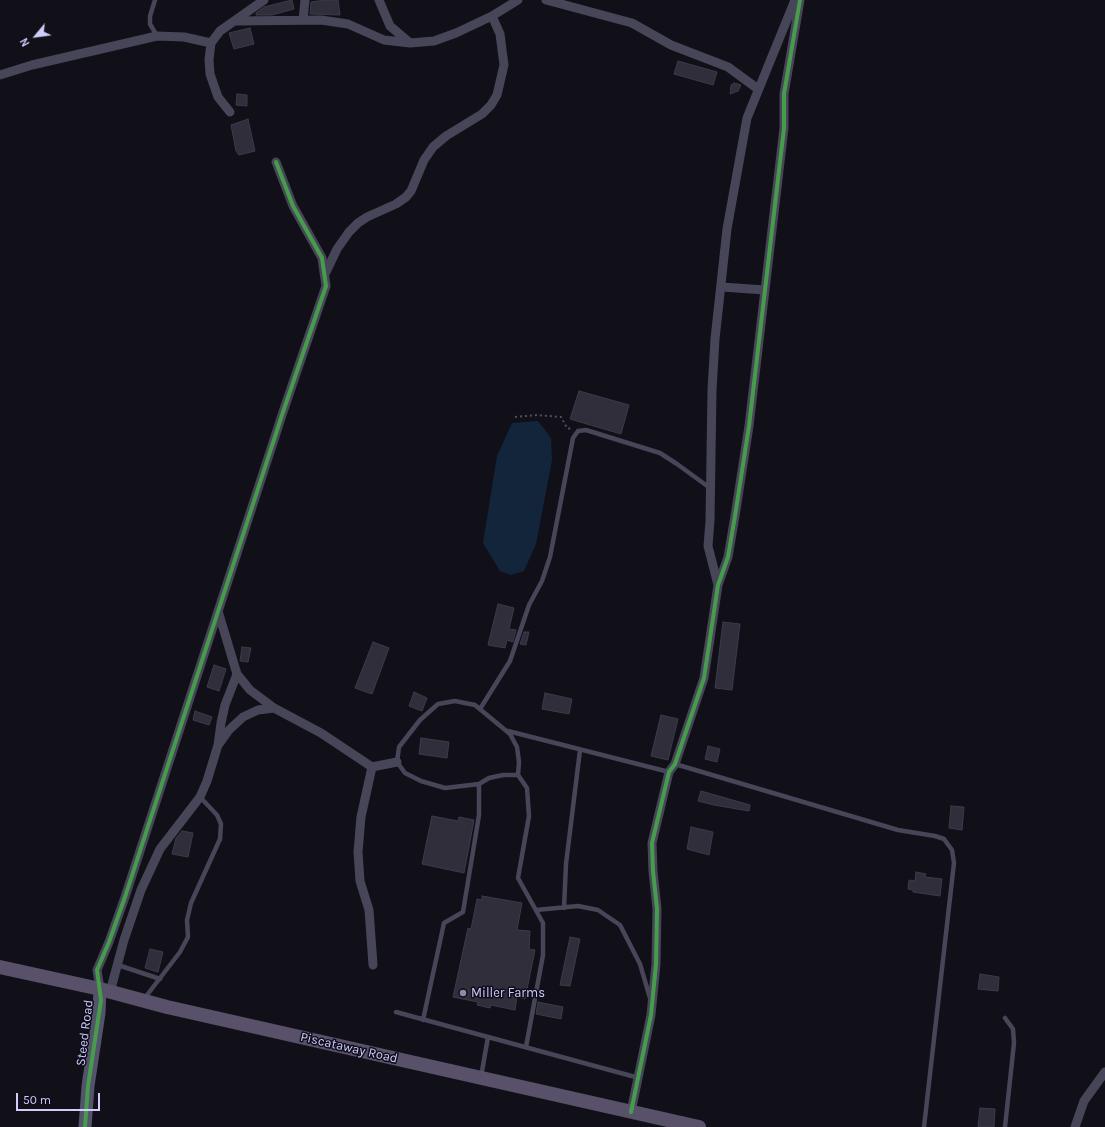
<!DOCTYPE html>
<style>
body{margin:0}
#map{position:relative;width:1105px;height:1127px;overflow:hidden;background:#111018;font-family:Karla,sans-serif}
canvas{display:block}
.north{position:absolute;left:16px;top:16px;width:40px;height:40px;-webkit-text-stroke:3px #0f0d1b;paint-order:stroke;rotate:241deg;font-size:11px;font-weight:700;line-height:16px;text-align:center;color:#cfcdfa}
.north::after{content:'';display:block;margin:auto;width:14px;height:18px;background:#cfcdfa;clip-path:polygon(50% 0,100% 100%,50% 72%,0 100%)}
.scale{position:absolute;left:16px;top:1093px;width:84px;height:18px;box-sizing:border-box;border:2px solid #cfcdfa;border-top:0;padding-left:5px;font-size:12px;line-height:14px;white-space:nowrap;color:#cfcdfa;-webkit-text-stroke:3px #0f0d1b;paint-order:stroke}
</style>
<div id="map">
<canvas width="1105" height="1127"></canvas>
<div class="north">N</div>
<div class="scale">50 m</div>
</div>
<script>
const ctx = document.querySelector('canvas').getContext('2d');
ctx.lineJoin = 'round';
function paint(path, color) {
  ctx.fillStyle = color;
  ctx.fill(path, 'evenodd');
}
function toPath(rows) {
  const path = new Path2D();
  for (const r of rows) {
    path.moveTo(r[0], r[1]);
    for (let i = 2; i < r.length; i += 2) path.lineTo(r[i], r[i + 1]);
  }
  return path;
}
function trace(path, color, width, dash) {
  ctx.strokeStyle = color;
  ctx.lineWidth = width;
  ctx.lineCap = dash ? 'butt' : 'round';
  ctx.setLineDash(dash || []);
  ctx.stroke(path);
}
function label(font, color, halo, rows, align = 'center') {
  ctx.font = font + ' Karla,sans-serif';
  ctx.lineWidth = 3;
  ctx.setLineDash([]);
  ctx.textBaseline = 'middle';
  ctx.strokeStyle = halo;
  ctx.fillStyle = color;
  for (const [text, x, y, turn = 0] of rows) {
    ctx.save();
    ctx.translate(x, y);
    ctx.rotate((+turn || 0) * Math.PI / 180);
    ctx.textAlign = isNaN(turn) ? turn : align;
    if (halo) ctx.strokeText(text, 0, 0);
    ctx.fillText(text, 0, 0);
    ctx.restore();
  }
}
const water = toPath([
 [538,421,551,438,552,460,536,544,524,571,511,575,500,571,483,543,497,456,512,423]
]);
const building = toPath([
 [292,0,294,9,272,15,256,15,256,13,264,7,292,0],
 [325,0,338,0,340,15,310,14,311,2,325,0],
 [250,28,254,44,234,49,229,33,250,28],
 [678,61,717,72,713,85,674,74,678,61],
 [734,83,741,85,738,91,730,94,731,85,734,83],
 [237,94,247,95,247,106,236,105,237,94],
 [248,119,255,151,239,155,236,151,231,125,248,119],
 [579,391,629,405,621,434,570,419,579,391],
 [498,604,514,608,509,629,516,630,513,642,507,640,505,648,488,645,498,604],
 [723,622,740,624,732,690,715,688,723,622],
 [524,632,529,632,526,645,520,644,524,632],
 [373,642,389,648,372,694,355,688,373,642],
 [242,647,251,648,248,662,240,661,242,647],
 [214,665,226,669,219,691,207,687,214,665],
 [414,692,427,698,422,711,409,706,414,692],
 [545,693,572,699,569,714,542,709,545,693],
 [195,711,212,717,209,725,193,720,195,711],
 [661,715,678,719,668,760,651,756,661,715],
 [421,738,449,742,447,758,419,754,421,738],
 [708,746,720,749,717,762,705,759,708,746],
 [701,791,750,805,749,811,714,805,698,801,701,791],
 [951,806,964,807,962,830,949,828,951,806],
 [432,816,458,821,459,817,474,820,464,873,422,864,432,816],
 [691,827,713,832,709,855,687,849,691,827],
 [182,831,193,833,188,857,172,854,176,838,182,831],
 [916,872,926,874,925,877,942,879,940,896,913,892,913,890,908,889,909,880,915,881,916,872],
 [482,896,522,903,517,930,530,931,529,949,535,950,525,999,517,997,515,1010,491,1005,490,1008,477,1005,478,1002,453,997,468,928,471,929,477,899,482,900,482,896],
 [570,937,580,939,570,986,560,985,570,937],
 [150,949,163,952,158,972,145,968,150,949],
 [980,974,999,977,998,991,978,989,980,974],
 [538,1002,563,1007,561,1019,536,1014,538,1002],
 [980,1108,995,1109,994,1127,978,1127,980,1108]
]);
const path = toPath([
 [515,417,537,415,561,417,567,428,571,429]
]);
const lane = toPath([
 [155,0,150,16,150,24,157,36],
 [480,709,510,661,529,605,542,581,550,557,573,438,578,431,586,430,660,453,677,464,710,488],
 [508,731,669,772],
 [675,764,898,830,935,836,944,839,952,850,954,863,924,1127],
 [479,784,489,778,503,775,518,775,527,788,529,816,518,878,543,923,543,955,526,1047],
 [564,908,566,864,580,750],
 [536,910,578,906,598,910,620,925,640,964,650,998],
 [118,965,160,979],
 [144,999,180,952,188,937,187,920,191,903,220,839,221,824,217,815,200,797],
 [396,1012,639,1078],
 [1005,1018,1013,1029,1014,1043,1005,1127],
 [423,1020,444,923,463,912,479,815,479,784,445,788,421,781,405,773,397,762,399,747,420,720,438,704,455,701,475,705,510,734,517,747,519,762,518,775],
 [481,1077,488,1037]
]);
const street = toPath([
 [379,0,390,26,410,43],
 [546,0,632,23,671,45,728,67,758,89],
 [303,20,305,0],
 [237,21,321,20,348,24,384,40,410,43,434,41,456,33,492,16,518,0],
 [0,75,32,65,157,36,184,37,211,43],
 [230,112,218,97,210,74,209,60,211,43,220,31,264,0],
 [326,272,337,249,349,232,358,223,367,217,396,204,406,197,411,191,424,160,433,147,446,136,482,114,491,105,497,95,504,65,500,34,492,16],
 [722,287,765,290],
 [718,585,708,546,710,521,712,390,715,339,727,229,747,118,795,0],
 [237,674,250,690,274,708],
 [219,744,229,730,243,717,258,710,274,708,321,733,372,767,361,817,358,852,360,881,369,910,373,965],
 [372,767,397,762],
 [100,989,97,970,109,942,125,897,283,412,326,286,322,258,293,206,276,162],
 [110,992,124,940,141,890,160,849,200,797,207,781,218,745,221,723,225,705,237,674,218,611],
 [631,1112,651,1015,656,964,657,909,653,871,652,843,669,772,675,764,704,678,718,585,728,557,735,516,749,426,784,128,784,94,800,0],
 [1075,1127,1084,1101,1105,1072]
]);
const secondary = toPath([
 [85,1127,88,1086,99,1013,100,989]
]);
const primary = toPath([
 [0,967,100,989,167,1007,362,1051,699,1127]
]);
const cycleway = toPath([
 [631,1112,651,1015,656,964,657,909,653,871,652,843,669,772,675,764,704,678,718,585,728,557,735,516,749,426,784,128,784,94,800,0],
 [85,1127,88,1086,101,1000,97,970,109,942,125,897,283,412,326,286,322,258,293,206,276,162]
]);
const markers = [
 [463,993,4,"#8c8bab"]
];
const poiNames = [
 ["Miller Farms",471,993]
];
const streetNames = [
 ["Steed Road",85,1033,-83],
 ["Piscataway Road",349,1048,13]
];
paint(water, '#12253b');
paint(building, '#2f2e3a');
trace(building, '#3c3b4b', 1);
trace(path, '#48555e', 2, [2, 3]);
trace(lane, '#464658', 4.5);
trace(street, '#464658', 9);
trace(secondary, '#53546a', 13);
trace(primary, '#585169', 14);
trace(cycleway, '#469c4c', 4);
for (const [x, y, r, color] of markers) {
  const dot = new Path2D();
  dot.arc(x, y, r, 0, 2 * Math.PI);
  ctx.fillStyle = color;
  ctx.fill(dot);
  trace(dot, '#0f0d1b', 1.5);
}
label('13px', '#cfcdfa', '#0f0d1b', poiNames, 'left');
label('13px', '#cfcdfa', '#0f0d1b', streetNames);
</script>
